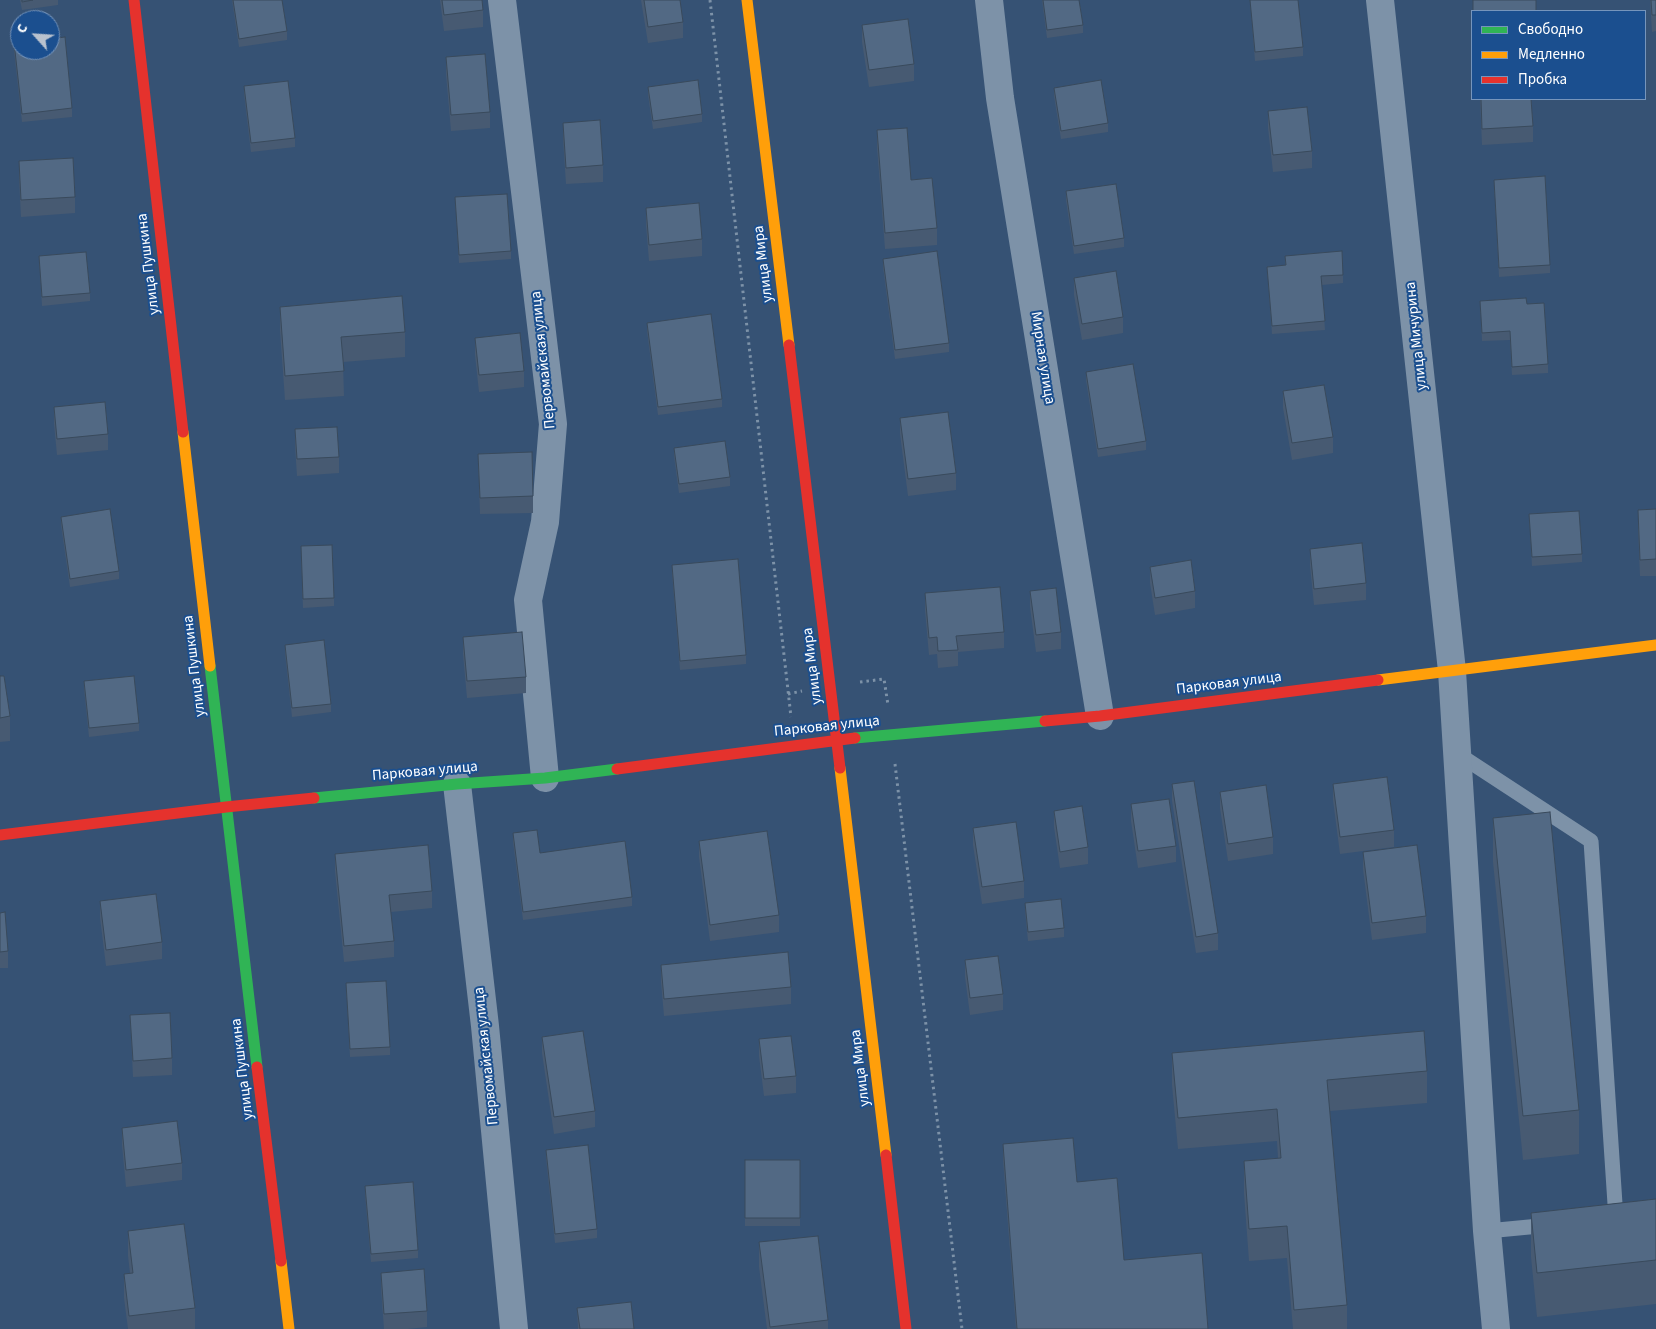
<!DOCTYPE html>
<meta charset="utf-8">
<style>
body{margin:0}
#map{position:relative;width:1656px;height:1329px;overflow:hidden;background:#365274;font-family:"Source Sans 3",sans-serif}
canvas{display:block}
.legend{position:absolute;left:1471px;top:10px;width:175px;height:90px;box-sizing:border-box;background:#1b4f8f;border:1px solid #7695bc;margin:0;padding:6px 9px;list-style:none;font-size:15px;color:#fff}
.legend li{display:flex;align-items:center;gap:10px;height:25px}
.legend b{width:25px;border:1px solid #7695bc}
.north{position:absolute;left:10px;top:10px;width:50px;height:50px;box-sizing:border-box;background:#1b4f8f;border:1px solid #7695bc;border-radius:50%;rotate:296deg;font-size:14px;font-weight:700;line-height:20px;text-align:center;color:#fff}
.north::after{content:'';display:block;margin:auto;width:18px;height:22px;background:#b9c2ce;clip-path:polygon(50% 0,100% 100%,50% 72%,0 100%)}
</style>
<div id="map">
<canvas width="1656" height="1329"></canvas>
<ul class="legend">
<li><b style="height:6px;background:#30b455"></b>Свободно</li>
<li><b style="height:6px;background:#ff9f0a"></b>Медленно</li>
<li><b style="height:6px;background:#e5322d"></b>Пробка</li>
</ul>
<div class="north">С</div>
</div>
<script>
const ctx = document.querySelector('canvas').getContext('2d');
ctx.lineJoin = 'round';
function toPath(rows) {
  const path = new Path2D();
  for (const r of rows) {
    path.moveTo(r[0], r[1]);
    for (let i = 2; i < r.length; i += 2) path.lineTo(r[i], r[i + 1]);
  }
  return path;
}
function trace(path, color, width, dash) {
  ctx.strokeStyle = color;
  ctx.lineWidth = width;
  ctx.lineCap = dash ? 'butt' : 'round';
  ctx.setLineDash(dash || []);
  ctx.stroke(path);
}
function paint(path, color) {
  ctx.fillStyle = color;
  ctx.fill(path, 'evenodd');
}
function label(font, color, halo, rows, align = 'center') {
  ctx.font = font + ' "Source Sans 3",sans-serif';
  ctx.lineWidth = 4;
  ctx.setLineDash([]);
  ctx.textBaseline = 'middle';
  ctx.strokeStyle = halo;
  ctx.fillStyle = color;
  for (const [text, x, y, turn = 0] of rows) {
    ctx.save();
    ctx.translate(x, y);
    ctx.rotate((+turn || 0) * Math.PI / 180);
    ctx.textAlign = isNaN(turn) ? turn : align;
    if (halo) ctx.strokeText(text, 0, 0);
    ctx.fillText(text, 0, 0);
    ctx.restore();
  }
}
const path = toPath([
 [710,0,791,717],
 [860,682,884,679,888,705],
 [788,694,802,691],
 [895,764,962,1329]
]);
const lane = toPath([
 [1458,754,1591,841,1616,1219],
 [1487,1231,1550,1225]
]);
const street = toPath([
 [502,0,553,424,545,522,528,600,545,778],
 [989,0,1000,98,1100,716],
 [1380,0,1452,671,1487,1231,1496,1329],
 [457,784,485,1026,514,1329]
]);
const fast = toPath([
 [210,666,257,1067],
 [855,738,1045,721],
 [314,798,457,784,545,778,617,769]
]);
const slow = toPath([
 [747,0,789,345],
 [183,432,210,666],
 [1378,680,1656,645],
 [840,768,886,1155],
 [281,1261,289,1329]
]);
const jam = toPath([
 [134,0,183,432],
 [789,345,840,768],
 [1045,721,1100,716,1378,680],
 [617,769,855,738],
 [0,835,226,807,314,798],
 [257,1067,281,1261],
 [886,1155,906,1329]
]);
const wall = toPath([
 [20,0,58,0,58,5,22,10],
 [232,0,282,0,287,31,287,40,239,47],
 [440,0,482,0,483,10,483,27,444,31],
 [641,0,680,0,683,22,683,38,648,43],
 [1042,0,1079,0,1083,25,1083,33,1047,38],
 [1250,0,1298,0,1303,47,1303,56,1255,61],
 [1650,0,1656,0,1656,31,1652,32],
 [862,25,914,64,914,81,869,87,862,42],
 [14,42,72,108,72,117,22,122,14,51],
 [446,57,490,112,490,128,451,131,446,74],
 [244,86,295,138,295,147,251,152,244,94],
 [648,87,702,114,702,122,653,129,648,95],
 [1054,88,1108,123,1108,132,1061,139,1054,96],
 [1480,99,1531,99,1533,126,1533,142,1482,145],
 [1268,111,1312,151,1312,168,1273,172,1268,128],
 [563,123,603,165,603,182,566,184,563,139],
 [877,130,911,180,937,228,937,245,885,249,877,147],
 [19,161,75,197,75,213,21,217,19,178],
 [1494,180,1550,265,1550,273,1499,277],
 [1066,191,1124,238,1124,247,1074,254,1066,200],
 [455,197,511,251,511,259,459,263],
 [646,208,702,239,702,256,649,261,646,225],
 [39,256,90,293,90,301,42,306],
 [1285,256,1343,275,1343,283,1322,285,1325,330,1272,334,1267,267,1285,265],
 [883,259,949,343,949,352,895,359,883,267],
 [1074,278,1123,317,1123,333,1082,340,1074,295],
 [1480,301,1527,304,1548,364,1548,373,1512,375,1510,340,1482,341],
 [280,307,405,332,405,357,343,362,344,396,285,400,280,331],
 [647,323,722,399,722,407,658,415,647,331],
 [475,338,524,371,524,387,479,392,475,355],
 [1086,372,1146,441,1146,450,1098,457,1086,380],
 [1283,391,1333,437,1333,453,1292,460,1283,408],
 [54,407,108,434,108,450,57,455,54,424],
 [900,418,956,473,956,490,908,496,900,434],
 [295,429,339,457,339,473,297,476,295,446],
 [674,448,730,477,730,486,679,493,674,456],
 [478,454,533,496,533,513,480,514],
 [1656,509,1656,576,1640,576,1638,527,1638,510],
 [1529,514,1582,554,1582,562,1532,566],
 [61,517,119,571,119,579,70,587,61,525],
 [1310,549,1366,583,1366,600,1314,605,1310,566],
 [301,554,334,598,334,606,303,608],
 [672,565,746,655,746,664,680,670,672,573],
 [1150,567,1195,591,1195,608,1155,615,1150,583],
 [1030,591,1061,632,1061,649,1036,652,1030,607],
 [925,593,1004,632,1004,648,958,652,958,666,938,668,937,654,929,655,925,610],
 [463,637,526,677,526,693,467,698,463,654],
 [285,645,331,704,331,712,292,717,285,653],
 [0,676,10,716,10,741,0,742],
 [84,681,139,723,139,731,89,737,84,689],
 [1172,784,1218,933,1218,950,1196,953,1172,801],
 [1333,784,1394,830,1394,847,1340,854,1333,800],
 [1220,792,1273,837,1273,854,1228,861,1220,808],
 [1131,804,1176,846,1176,862,1138,868,1131,821],
 [1054,811,1088,847,1088,864,1060,868,1054,827],
 [1493,818,1579,1110,1579,1154,1523,1160,1493,862],
 [973,828,1024,881,1024,898,982,904,973,845],
 [513,833,540,853,632,897,632,906,523,920,513,842],
 [699,841,779,915,779,932,710,941,699,857],
 [1363,852,1426,916,1426,933,1372,940,1363,869],
 [335,854,432,891,432,908,391,912,394,941,394,957,344,962,335,871],
 [100,901,162,942,162,959,106,966,100,918],
 [1025,903,1064,928,1064,937,1028,941,1025,911],
 [0,913,8,951,8,968,0,968],
 [965,960,1003,994,1003,1010,970,1015,965,977],
 [661,965,791,987,791,1004,664,1016,661,982],
 [346,983,390,1047,390,1055,350,1057],
 [130,1015,172,1058,172,1075,133,1077],
 [542,1037,595,1111,595,1127,554,1134,542,1053],
 [759,1039,796,1076,796,1093,764,1096,759,1056],
 [1172,1053,1427,1071,1427,1103,1330,1111,1347,1305,1347,1329,1293,1329,1287,1258,1249,1261,1244,1193,1244,1161,1278,1158,1277,1141,1178,1149,1172,1085],
 [122,1128,182,1163,182,1180,126,1187,122,1145],
 [1003,1144,1077,1182,1124,1260,1208,1329,1016,1329,1003,1160],
 [546,1150,597,1229,597,1238,555,1243,546,1158],
 [745,1160,800,1160,800,1226,745,1226],
 [365,1186,418,1250,418,1258,371,1262,365,1195],
 [1656,1199,1656,1304,1537,1317,1531,1257,1531,1213],
 [128,1231,195,1308,195,1329,128,1329,124,1298,124,1274,130,1273,128,1256],
 [759,1242,828,1320,828,1329,767,1329,759,1267],
 [381,1273,427,1311,427,1327,408,1329,384,1329,381,1289],
 [577,1308,634,1329,578,1329]
]);
const building = toPath([
 [22,0,33,0,22,2,22,0],
 [233,0,282,0,287,31,239,39,233,0],
 [442,0,482,0,483,10,444,15,442,0],
 [644,0,680,0,683,22,648,27,644,0],
 [1043,0,1079,0,1083,25,1047,30,1043,0],
 [1250,0,1298,0,1303,47,1255,52,1250,0],
 [1473,0,1536,0,1536,11,1473,11,1473,0],
 [1651,0,1656,0,1656,15,1652,15,1651,0],
 [908,19,914,64,869,70,862,25,908,19],
 [65,37,72,108,22,114,14,42,20,42,20,50,50,50,50,39,65,37],
 [485,54,490,112,451,115,446,57,485,54],
 [698,80,702,114,653,121,648,87,698,80],
 [1101,80,1108,123,1061,131,1054,88,1101,80],
 [288,81,295,138,251,143,244,86,288,81],
 [1481,99,1531,99,1533,126,1482,129,1481,99],
 [1307,107,1312,151,1273,155,1268,111,1307,107],
 [600,120,603,165,566,168,563,123,600,120],
 [907,128,911,180,932,178,937,228,885,233,877,130,907,128],
 [73,158,75,197,21,200,19,161,73,158],
 [1545,176,1550,265,1499,268,1494,180,1545,176],
 [1116,184,1124,238,1074,246,1066,191,1116,184],
 [507,194,511,251,459,255,455,197,507,194],
 [699,203,702,239,649,245,646,208,699,203],
 [937,251,949,343,895,350,883,259,937,251],
 [1342,251,1343,275,1321,276,1325,321,1272,326,1267,267,1286,265,1285,256,1342,251],
 [86,252,90,293,42,297,39,256,86,252],
 [1116,271,1123,317,1082,324,1074,278,1116,271],
 [402,296,405,332,341,337,344,371,285,376,280,307,402,296],
 [1526,298,1527,304,1544,303,1548,364,1512,367,1510,331,1482,333,1480,301,1526,298],
 [711,314,722,399,658,407,647,323,711,314],
 [520,333,524,371,479,375,475,338,520,333],
 [1133,364,1146,441,1098,449,1086,372,1133,364],
 [1324,385,1333,437,1292,443,1283,391,1324,385],
 [105,402,108,434,57,439,54,407,105,402],
 [948,412,956,473,908,479,900,418,948,412],
 [337,427,339,457,297,459,295,429,337,427],
 [725,441,730,477,679,484,674,448,725,441],
 [532,452,533,496,480,498,478,454,532,452],
 [110,509,119,571,70,579,61,517,110,509],
 [1656,509,1656,559,1640,560,1638,510,1656,509],
 [1579,511,1582,554,1532,557,1529,514,1579,511],
 [1362,543,1366,583,1314,589,1310,549,1362,543],
 [332,545,334,598,303,599,301,546,332,545],
 [738,559,746,655,680,661,672,565,738,559],
 [1191,560,1195,591,1155,598,1150,567,1191,560],
 [1000,587,1004,632,956,636,958,650,938,651,937,637,929,638,925,593,1000,587],
 [1056,588,1061,632,1036,635,1030,591,1056,588],
 [522,632,526,677,467,681,463,637,522,632],
 [324,640,331,704,292,708,285,645,324,640],
 [0,676,4,676,10,716,0,718,0,676],
 [134,676,139,723,89,728,84,681,134,676],
 [1387,777,1394,830,1340,837,1333,784,1387,777],
 [1194,781,1218,933,1196,937,1172,784,1194,781],
 [1266,785,1273,837,1228,844,1220,792,1266,785],
 [1169,799,1176,846,1138,851,1131,804,1169,799],
 [1082,806,1088,847,1060,852,1054,811,1082,806],
 [1550,812,1579,1110,1523,1116,1493,818,1550,812],
 [1016,822,1024,881,982,887,973,828,1016,822],
 [537,830,540,853,625,841,632,897,523,912,513,833,537,830],
 [767,831,779,915,710,925,699,841,767,831],
 [428,845,432,891,389,895,394,941,344,946,335,854,428,845],
 [1417,845,1426,916,1372,923,1363,852,1417,845],
 [156,894,162,942,106,950,100,901,156,894],
 [1061,899,1064,928,1028,932,1025,903,1061,899],
 [5,912,8,951,0,952,0,913,5,912],
 [788,952,791,987,664,999,661,965,788,952],
 [998,956,1003,994,970,998,965,960,998,956],
 [386,981,390,1047,350,1049,346,983,386,981],
 [170,1013,172,1058,133,1061,130,1015,170,1013],
 [583,1031,595,1111,554,1117,542,1037,583,1031],
 [1424,1031,1427,1071,1327,1080,1347,1305,1294,1310,1287,1226,1249,1229,1244,1161,1281,1158,1277,1109,1178,1118,1172,1053,1424,1031],
 [791,1036,796,1076,764,1079,759,1039,791,1036],
 [177,1121,182,1163,126,1170,122,1128,177,1121],
 [1073,1138,1077,1182,1117,1178,1124,1260,1202,1253,1208,1329,1017,1329,1003,1144,1073,1138],
 [588,1145,597,1229,555,1234,546,1150,588,1145],
 [745,1160,800,1160,800,1218,745,1218,745,1160],
 [413,1182,418,1250,371,1254,365,1186,413,1182],
 [1656,1199,1656,1260,1537,1273,1531,1213,1656,1199],
 [184,1224,195,1308,129,1316,124,1274,133,1273,128,1231,184,1224],
 [818,1236,828,1320,770,1327,759,1242,818,1236],
 [424,1269,427,1311,384,1314,381,1273,424,1269],
 [631,1302,634,1329,580,1329,577,1308,631,1302]
]);
const streetNames = [
 ["улица Пушкина",149,264,-97],
 ["улица Мира",764,264,-97],
 ["улица Мичурина",1417,336,-96],
 ["Мирная улица",1042,358,81],
 ["Первомайская улица",544,360,-96],
 ["улица Пушкина",195,666,-97],
 ["улица Мира",813,666,-97],
 ["Парковая улица",1229,684,-7],
 ["Парковая улица",827,727,-6],
 ["Парковая улица",425,772,-5],
 ["Первомайская улица",487,1056,-96],
 ["улица Мира",861,1068,-97],
 ["улица Пушкина",243,1069,-97]
];
trace(path, '#7d92a8', 3, [2.5, 4]);
trace(lane, '#7d92a8', 15);
trace(street, '#7d92a8', 28);
trace(fast, '#30b455', 11);
trace(slow, '#ff9f0a', 11);
trace(jam, '#e5322d', 11);
paint(wall, '#475a72');
paint(building, '#526984');
trace(building, '#394a5c', 1);
label('15px', '#fff', '#1b4f8f', streetNames);
</script>
